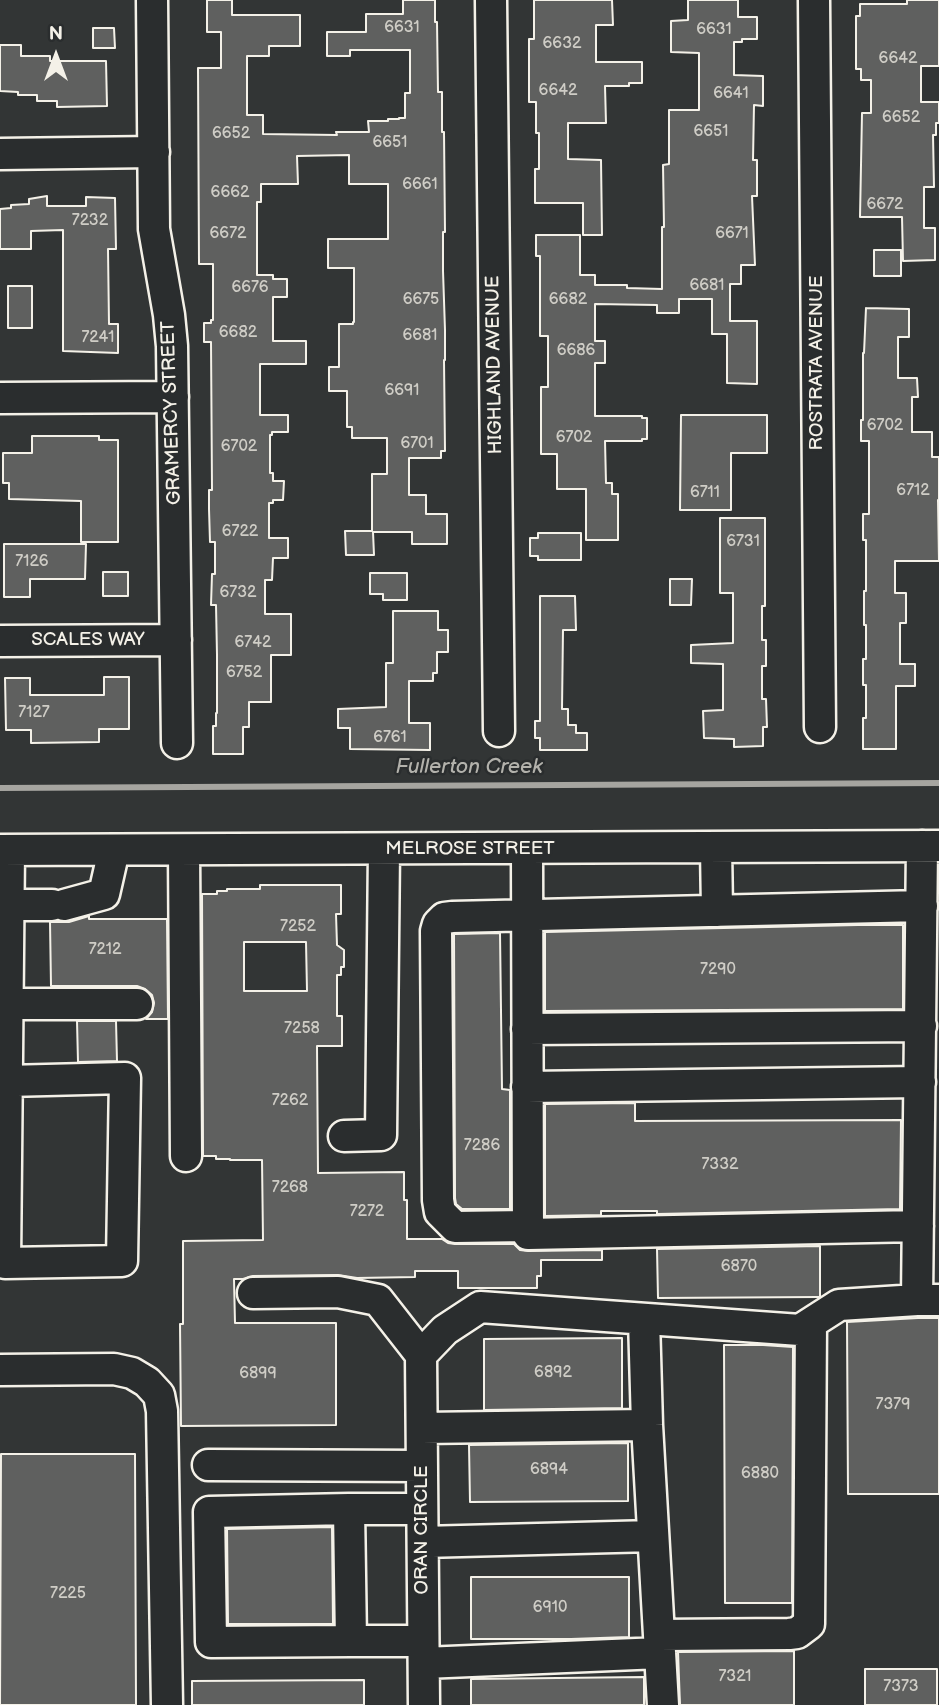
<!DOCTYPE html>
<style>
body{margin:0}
#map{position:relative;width:939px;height:1705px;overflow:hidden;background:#323535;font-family:"Balsamiq Sans",sans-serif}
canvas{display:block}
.north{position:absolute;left:21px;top:21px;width:70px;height:70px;-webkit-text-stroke:5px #2a2d2e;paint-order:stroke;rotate:0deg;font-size:19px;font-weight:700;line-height:28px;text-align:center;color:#f4f1e8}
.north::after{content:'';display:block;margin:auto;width:24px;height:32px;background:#f4f1e8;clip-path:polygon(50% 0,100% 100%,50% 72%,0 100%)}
</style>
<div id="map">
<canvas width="939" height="1705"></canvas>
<div class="north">N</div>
</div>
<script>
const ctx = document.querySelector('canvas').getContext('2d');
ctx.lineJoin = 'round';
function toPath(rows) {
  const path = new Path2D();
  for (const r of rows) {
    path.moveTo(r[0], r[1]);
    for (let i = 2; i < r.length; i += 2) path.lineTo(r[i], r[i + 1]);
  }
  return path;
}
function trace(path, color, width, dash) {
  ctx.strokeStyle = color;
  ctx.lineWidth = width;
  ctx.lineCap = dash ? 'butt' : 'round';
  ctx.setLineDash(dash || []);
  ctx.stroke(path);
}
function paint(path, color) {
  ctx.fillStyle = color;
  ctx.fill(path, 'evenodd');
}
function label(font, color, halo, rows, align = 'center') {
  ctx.font = font + ' "Balsamiq Sans",sans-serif';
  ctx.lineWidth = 5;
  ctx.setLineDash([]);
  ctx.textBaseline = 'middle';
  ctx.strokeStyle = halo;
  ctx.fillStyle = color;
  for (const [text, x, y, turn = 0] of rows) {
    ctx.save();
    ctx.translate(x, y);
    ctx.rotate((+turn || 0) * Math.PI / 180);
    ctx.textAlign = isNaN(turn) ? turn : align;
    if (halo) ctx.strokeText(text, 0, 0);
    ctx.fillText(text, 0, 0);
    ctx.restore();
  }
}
const stream = toPath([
 [0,788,939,783]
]);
const building = toPath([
 [207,0,232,0,232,15,300,15,300,46,269,46,269,56,247,56,247,115,263,115,263,134,337,135,336,132,369,132,368,121,388,121,388,119,399,119,399,118,405,118,405,93,410,93,410,50,350,50,350,56,327,56,327,32,366,32,366,14,403,14,403,0,435,0,435,22,437,22,438,92,442,92,442,132,444,132,445,232,443,232,443,271,445,330,445,360,444,360,445,451,441,451,441,458,409,458,409,495,426,495,426,514,447,514,447,544,412,544,412,532,373,532,374,555,346,555,345,531,372,531,372,474,387,474,387,438,352,438,352,427,347,427,347,391,329,391,329,367,339,367,339,324,353,324,353,322,354,322,354,268,328,268,328,239,388,239,388,184,349,184,349,155,297,156,298,184,261,184,261,202,257,202,257,275,273,275,273,279,287,279,287,297,273,297,273,341,306,341,306,364,260,364,260,415,288,415,288,432,272,432,272,435,270,435,270,473,273,473,273,481,284,481,283,500,273,500,273,503,269,503,269,538,288,538,288,558,273,558,272,580,265,580,265,614,291,614,291,655,271,655,271,702,249,702,249,727,243,727,243,754,213,754,213,726,216,726,216,713,217,713,217,655,216,605,211,605,212,574,215,574,215,542,210,542,209,509,209,490,212,490,211,342,204,342,204,323,211,323,211,320,213,320,213,264,199,264,198,68,221,68,221,32,207,32,207,0],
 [534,0,612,0,613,25,596,25,596,62,642,62,642,83,629,83,629,86,605,86,606,123,568,123,568,159,601,160,602,235,583,235,583,203,535,203,535,169,539,169,539,133,536,133,536,102,529,102,529,39,534,39,534,0],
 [688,0,738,0,738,17,757,17,757,39,742,39,742,42,734,42,734,75,763,76,763,106,754,105,753,160,757,160,757,196,752,196,755,265,741,265,741,284,730,284,730,321,757,321,757,384,727,383,727,334,712,334,712,299,679,299,679,313,657,313,657,305,595,304,595,341,605,341,605,363,595,363,595,416,642,416,642,418,647,418,647,439,642,439,642,441,605,441,606,483,612,483,612,494,618,494,618,540,586,540,586,489,557,489,557,454,541,454,541,387,548,387,548,336,540,336,540,256,536,256,536,235,580,235,580,275,595,275,595,285,627,285,627,288,662,289,662,227,664,227,663,165,669,164,669,110,699,110,699,53,671,52,671,21,688,20,688,0],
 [907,0,939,0,939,66,921,66,921,102,939,102,939,123,936,123,936,135,933,135,934,187,924,187,924,228,935,228,935,260,903,261,902,217,860,217,862,113,871,113,871,80,861,80,861,69,856,69,856,16,860,16,860,4,907,4,907,0],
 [93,28,114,28,115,48,93,48,93,28],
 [0,45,21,45,21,56,50,56,50,61,106,61,107,106,57,107,57,101,37,101,37,95,18,95,18,92,0,91,0,45],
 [47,196,47,206,86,206,86,197,115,198,116,249,108,249,109,324,118,324,118,353,63,351,63,230,31,231,31,249,0,249,0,209,11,208,11,205,29,204,29,199,47,196],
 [874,250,901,250,901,276,874,276,874,250],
 [8,286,32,286,32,328,8,328,8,286],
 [866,308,909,309,909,337,898,337,898,378,917,378,918,397,912,397,912,432,932,432,932,457,939,457,939,500,938,500,939,561,895,561,895,593,906,593,906,623,900,623,900,664,915,664,915,686,896,686,896,749,863,749,863,718,866,718,866,685,863,685,863,659,866,659,866,625,864,625,864,591,866,591,866,540,863,540,863,514,869,514,869,441,861,441,861,420,863,420,863,353,864,353,866,308],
 [681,415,767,415,767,453,731,453,731,510,680,510,681,415],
 [32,436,99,436,99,440,118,440,118,542,81,542,81,501,9,499,9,483,3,483,3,453,32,453,32,436],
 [720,518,765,518,765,606,762,606,762,640,766,640,766,666,762,666,762,699,766,699,767,727,763,727,763,746,734,747,734,739,704,738,703,711,723,710,723,664,691,663,691,645,733,643,733,593,720,593,720,518],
 [538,533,581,533,581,560,538,560,538,556,530,556,530,538,538,538,538,533],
 [4,544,86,544,85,579,30,579,30,597,4,597,4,544],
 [103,572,128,572,128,596,103,596,103,572],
 [370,573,407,573,407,600,383,600,383,594,370,594,370,573],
 [670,579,692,579,691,605,670,605,670,579],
 [540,596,575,596,576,630,563,630,562,709,568,709,568,725,576,725,576,733,587,733,587,750,540,750,540,738,535,738,535,721,540,721,540,596],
 [393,611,438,611,438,630,448,630,448,652,437,652,437,673,433,673,433,681,409,681,409,723,430,723,430,750,350,749,350,728,338,728,338,709,386,707,386,663,393,663,393,611],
 [104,677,129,677,129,729,99,729,99,742,31,743,31,730,6,730,5,678,30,678,30,695,104,695,104,677],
 [260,885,341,885,341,914,336,914,337,945,344,950,344,967,341,967,341,975,337,975,337,1016,342,1016,342,1046,317,1046,318,1173,404,1172,404,1200,407,1200,407,1239,442,1239,448,1243,455,1244,514,1244,520,1250,528,1251,602,1250,602,1260,541,1260,541,1276,537,1276,537,1288,458,1288,458,1271,415,1271,415,1277,357,1278,338,1275,253,1276,243,1279,234,1279,235,1323,336,1323,336,1425,181,1426,180,1324,183,1324,183,1241,263,1240,262,1160,230,1160,230,1159,216,1159,216,1156,203,1156,202,894,217,894,217,891,227,891,227,889,260,889,260,885],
 [244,942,306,942,307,991,244,991,244,942],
 [89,916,89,919,167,919,168,1019,146,1019,152,1012,154,1003,152,995,145,989,137,986,51,986,50,922,69,922,89,916],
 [858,925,903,925,903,1009,545,1011,545,932,858,925],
 [500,933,502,1089,510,1090,510,1209,462,1209,456,1204,455,1198,454,934,500,933],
 [77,1021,116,1021,117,1061,78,1062,77,1021],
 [635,1103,635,1121,901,1120,900,1209,657,1214,657,1211,601,1211,601,1215,545,1216,545,1104,635,1103],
 [820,1246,820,1297,818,1297,658,1298,657,1249,820,1246],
 [918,1318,939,1318,939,1494,848,1494,847,1322,918,1318],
 [622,1338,622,1408,484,1410,484,1339,622,1338],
 [724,1345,763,1345,793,1347,792,1603,725,1603,724,1345],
 [628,1443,628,1501,470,1502,469,1445,628,1443],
 [1,1454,135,1454,136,1705,0,1705,1,1454],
 [332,1527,333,1624,228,1624,227,1529,332,1527],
 [471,1577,629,1577,629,1637,571,1639,471,1639,471,1577],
 [794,1651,794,1705,680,1705,678,1652,794,1651],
 [865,1669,937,1669,937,1705,865,1705,865,1669],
 [644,1677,644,1705,471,1705,471,1679,644,1677],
 [364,1680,364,1705,192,1705,192,1681,364,1680]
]);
const minor = toPath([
 [152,0,154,229,169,315,172,346,177,743],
 [491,0,499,731],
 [814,0,820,727],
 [0,154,154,152],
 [0,398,173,397],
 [0,641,176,640],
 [716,847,717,911],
 [527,848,528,1234,918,1226],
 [0,850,939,846],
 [184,850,186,1156],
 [8,905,52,905],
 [64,905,104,894,114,850],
 [7,1004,137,1004],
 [527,1029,921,1026],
 [7,1081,125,1078,122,1261,5,1263,9,850],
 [527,1087,920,1082],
 [344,1136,381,1135,384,849],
 [528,1226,455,1227,440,1212,438,1200,436,931,438,924,444,918,452,917,922,906],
 [253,1293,338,1292,378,1300,421,1355],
 [917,1300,922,846],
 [644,1319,647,1425,663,1705],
 [421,1355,445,1330,480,1307,800,1330,839,1305,917,1300,939,1300],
 [421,1355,424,1705],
 [0,1370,114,1369,132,1373,147,1382,159,1395,162,1411,167,1705],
 [422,1428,647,1425],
 [208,1465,422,1466],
 [349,1509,209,1512,211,1642,351,1641],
 [422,1509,349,1509,351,1641,423,1641],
 [423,1542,653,1536],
 [659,1635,789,1634,797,1633,809,1624,811,1323],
 [424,1663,660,1653]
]);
const numberNames = [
 ["6631",402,28],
 ["6631",714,30],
 ["6632",562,44],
 ["6642",898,59],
 ["6642",558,91],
 ["6641",731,94],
 ["6652",901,118],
 ["6651",711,132],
 ["6652",231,134],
 ["6651",390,143],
 ["6661",420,185],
 ["6662",230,193],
 ["6672",885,205],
 ["7232",90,221],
 ["6672",228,234],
 ["6671",732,234],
 ["6681",707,286],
 ["6676",250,288],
 ["6675",421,300],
 ["6682",568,300],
 ["6682",238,333],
 ["6681",420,336],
 ["7241",98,338],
 ["6686",576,351],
 ["6691",402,391],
 ["6702",885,426],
 ["6702",574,438],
 ["6701",417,444],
 ["6702",239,447],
 ["6712",913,491],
 ["6711",705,493],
 ["6722",240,532],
 ["6731",743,542],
 ["7126",32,562],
 ["6732",238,593],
 ["6742",253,643],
 ["6752",244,673],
 ["7127",34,713],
 ["6761",390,738],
 ["7252",298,927],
 ["7212",105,950],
 ["7290",718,970],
 ["7258",302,1029],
 ["7262",290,1101],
 ["7286",482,1146],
 ["7332",720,1165],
 ["7268",290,1188],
 ["7272",367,1212],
 ["6870",739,1267],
 ["6892",553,1373],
 ["6899",258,1374],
 ["7379",893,1405],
 ["6894",549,1470],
 ["6880",760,1474],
 ["7225",68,1594],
 ["6910",550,1608],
 ["7321",735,1677],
 ["7373",901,1687]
];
const streetNames = [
 ["ROSTRATA AVENUE",817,363,-90],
 ["HIGHLAND AVENUE",495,365,-91],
 ["GRAMERCY STREET",172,413,-92],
 ["SCALES WAY",88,640],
 ["MELROSE STREET",470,849],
 ["ORAN CIRCLE",422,1530,-90]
];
const waterNames = [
 ["Fullerton Creek",469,768]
];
trace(stream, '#a6a5a0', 6);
paint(building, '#5f605f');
trace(building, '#f4f1e8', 2);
trace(minor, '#f4f1e8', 35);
trace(minor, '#2a2d2e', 30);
label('16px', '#cfcdc6', null, numberNames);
label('19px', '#f4f1e8', '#2a2d2e', streetNames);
label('italic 21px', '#b3b2ac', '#2a2d2e', waterNames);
</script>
